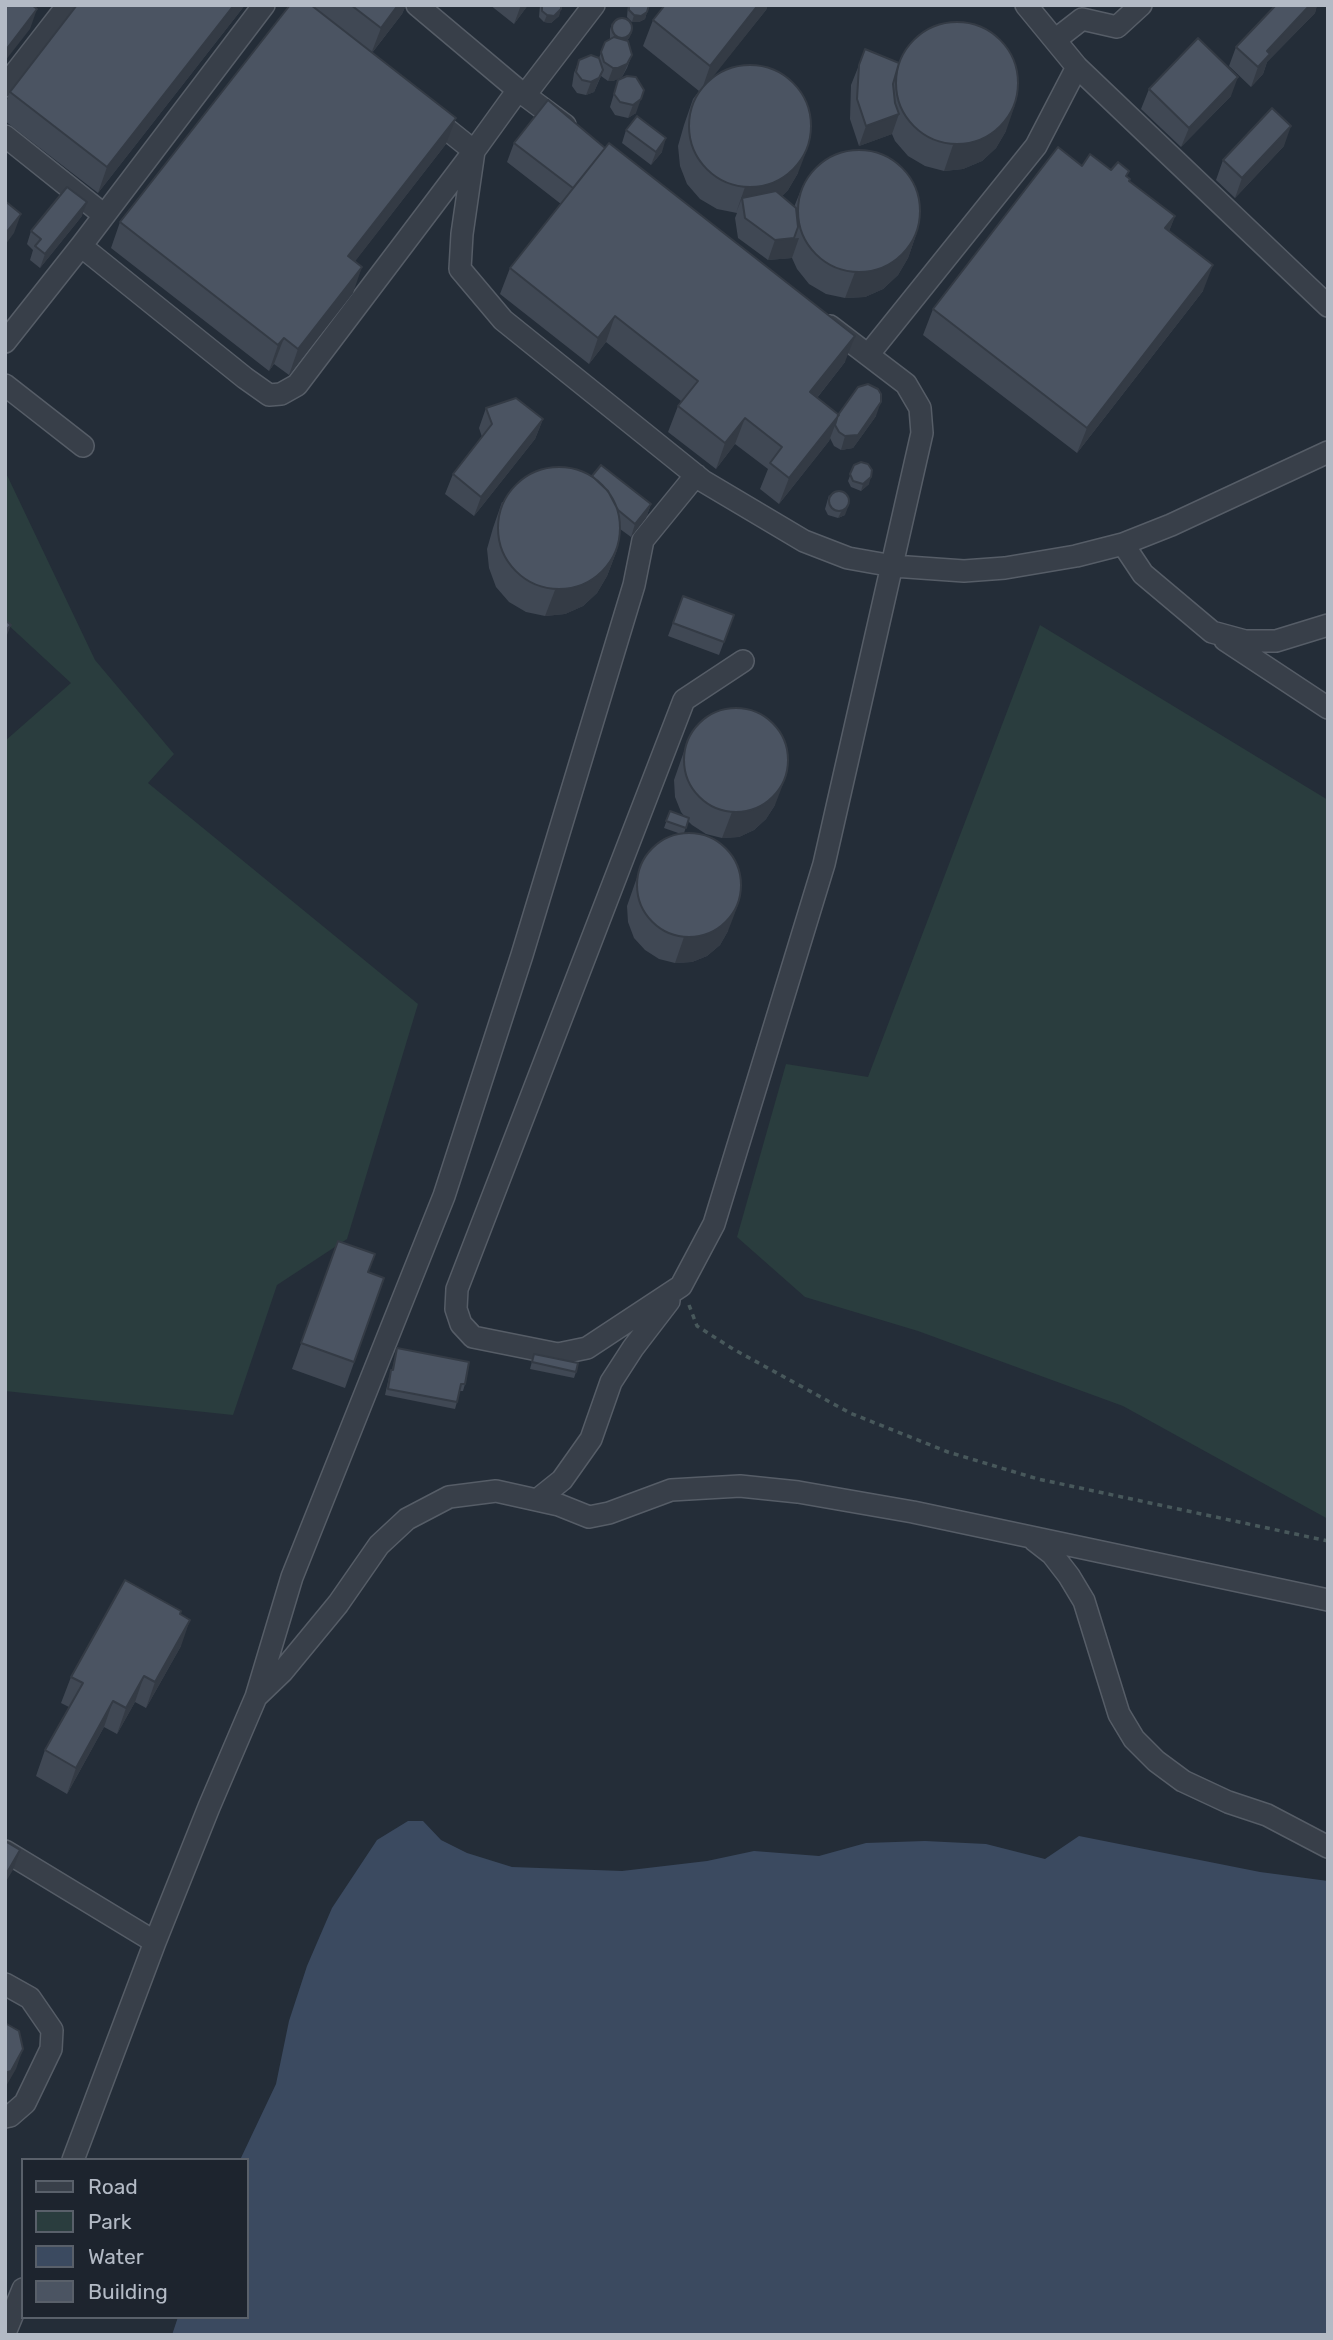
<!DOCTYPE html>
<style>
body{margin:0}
#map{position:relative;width:1333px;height:2340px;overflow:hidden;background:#242d38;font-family:Rubik,sans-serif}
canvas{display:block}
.frame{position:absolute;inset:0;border:7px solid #b3bac5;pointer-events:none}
.legend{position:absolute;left:21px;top:2158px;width:228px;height:161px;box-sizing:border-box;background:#1d242e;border:2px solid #59606a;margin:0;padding:9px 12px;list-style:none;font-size:21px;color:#b3bac5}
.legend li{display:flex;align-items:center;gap:14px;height:35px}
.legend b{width:35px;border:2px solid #59606a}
</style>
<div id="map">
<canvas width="1333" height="2340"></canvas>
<div class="frame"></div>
<ul class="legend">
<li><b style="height:9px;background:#383f49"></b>Road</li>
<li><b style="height:19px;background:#2a3d3e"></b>Park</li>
<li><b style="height:19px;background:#3b4a60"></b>Water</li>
<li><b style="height:19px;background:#4b5462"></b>Building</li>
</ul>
</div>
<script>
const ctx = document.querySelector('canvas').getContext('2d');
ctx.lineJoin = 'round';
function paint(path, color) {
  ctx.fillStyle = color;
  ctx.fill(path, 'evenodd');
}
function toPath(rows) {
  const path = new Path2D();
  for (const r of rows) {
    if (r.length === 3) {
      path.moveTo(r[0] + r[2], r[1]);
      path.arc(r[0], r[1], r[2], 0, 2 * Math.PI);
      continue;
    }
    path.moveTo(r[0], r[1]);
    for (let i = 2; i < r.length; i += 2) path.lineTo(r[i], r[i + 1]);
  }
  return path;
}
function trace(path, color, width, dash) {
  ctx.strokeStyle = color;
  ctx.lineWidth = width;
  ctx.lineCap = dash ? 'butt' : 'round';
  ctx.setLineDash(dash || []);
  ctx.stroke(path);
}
const green = toPath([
 [5,471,95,660,174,754,148,783,418,1004,347,1239,277,1285,233,1415,5,1391,5,741,71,683,5,622],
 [1040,625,1328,800,1328,1519,1123,1406,918,1331,805,1297,737,1237,786,1064,868,1077]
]);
const water = toPath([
 [408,1821,423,1821,441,1840,467,1853,512,1867,622,1871,707,1861,754,1851,819,1856,866,1843,925,1841,986,1844,1045,1859,1079,1836,1260,1872,1328,1881,1328,2335,172,2335,178,2317,247,2317,247,2160,240,2160,276,2084,289,2021,307,1966,332,1908,377,1840]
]);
const path = toPath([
 [689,1305,697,1326,733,1349,850,1413,948,1452,1038,1479,1328,1541]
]);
const minor = toPath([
 [264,5,81,246,245,378,269,395,281,394,297,385,474,151,429,115],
 [417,5,518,90,474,151,462,234,460,269,503,320,703,481,804,541,848,558,893,566,964,571,1005,568,1076,556,1123,544,1171,525,1328,452],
 [1026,5,1077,67,1328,306],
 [1055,40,1082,19,1117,27,1141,5],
 [5,86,68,5],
 [518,90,565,125],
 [525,95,594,5],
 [5,136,104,215],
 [5,342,81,246],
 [868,355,1036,146,1077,67],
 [5,385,83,446],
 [1123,544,1143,574,1212,632,1245,641,1276,641,1328,625],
 [1225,640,1328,708],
 [743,661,684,700,457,1289,456,1309,461,1324,473,1337,558,1354,587,1348,681,1286,714,1224,824,864,922,433,920,408,906,384,830,326],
 [537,1500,562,1480,591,1439,611,1382,633,1348,669,1301],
 [1034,1540,1052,1554,1069,1576,1084,1601,1119,1714,1134,1739,1156,1761,1183,1781,1228,1802,1267,1815,1328,1847],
 [257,1696,282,1672,338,1604,379,1545,407,1519,449,1497,496,1491,559,1505,589,1517,609,1513,671,1490,740,1486,798,1492,913,1512,1328,1600],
 [5,1851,155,1942,209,1807,256,1697,292,1577,444,1196,522,955,634,585,643,540,696,475],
 [5,1984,30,1998,52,2030,51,2049,25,2103,10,2116,5,2117],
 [73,2160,155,1942],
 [5,2333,23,2289]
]);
const wall = toPath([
 [245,5,98,193,5,121,5,104,10,92],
 [290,5,406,5,402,14,372,53,446,144,355,261,353,293,289,375,274,364,269,371,111,248,120,222],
 [490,5,528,5,514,24],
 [540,5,561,5,559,16,551,23,544,22,539,17],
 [628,5,649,5,645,19,639,22,632,22,627,17],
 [665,5,768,5,766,10,712,77,798,173,788,190,782,196,794,207,803,185,917,232,908,258,898,275,883,289,865,297,845,298,826,294,809,284,797,269,792,258,768,260,738,238,735,218,737,213,717,209,700,199,687,184,680,166,678,146,684,125,693,99,699,91,643,46,653,20],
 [1276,5,1317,5,1315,13,1267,62,1263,74,1251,87,1229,66,1236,47],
 [612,23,632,32,629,38,626,41,632,55,627,68,622,77,613,81,608,81,601,76,594,92,586,95,577,93,572,86,574,73,579,60,599,58,605,42,610,39,610,30],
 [901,57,1006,131,996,148,982,161,963,169,944,171,925,166,908,156,895,141,892,134,859,146,850,119,851,85,859,65,899,63],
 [627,76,636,113,628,118,615,115,610,107,618,80],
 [1149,89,1231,96,1181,147,1141,109],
 [626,130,662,152,651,165,622,143],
 [514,143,845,362,817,398,838,415,876,416,853,448,841,450,834,446,830,438,829,441,779,504,760,489,768,469,735,444,716,469,668,432,678,406,681,401,606,342,589,364,500,294,510,268,561,204,507,162],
 [1284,146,1235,198,1216,180,1223,160],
 [1111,170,1127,177,1129,181,1175,216,1169,231,1203,291,1077,453,923,335,933,309],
 [82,216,40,268,30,260,33,250,27,244,31,231],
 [486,408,543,419,535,439,474,516,445,494,453,474,482,437,479,428],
 [854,465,869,484,861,491,851,487,848,481],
 [829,495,845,515,838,518,828,515,825,509],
 [502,502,651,504,646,518,631,537,620,529,617,550,607,576,597,593,583,606,565,614,545,616,526,612,509,602,496,587,489,568,487,549,493,528],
 [683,596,734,615,719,655,668,636],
 [689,737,775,805,766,819,754,830,739,837,722,838,706,834,692,825,688,821,684,833,728,931,720,945,707,956,692,962,675,963,659,959,645,950,634,938,628,922,627,906,642,863,681,834,664,828,670,811,685,817,681,812,675,797,674,780],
 [338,1241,368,1272,384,1278,345,1388,292,1369],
 [397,1348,465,1384,463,1391,460,1391,455,1409,385,1395,389,1377,392,1370],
 [534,1354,576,1372,574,1378,530,1369],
 [180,1614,181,1646,146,1708,135,1702,117,1734,104,1727,67,1794,36,1776,45,1750,69,1707,61,1703,71,1677]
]);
const shadedWall = toPath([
 [234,5,245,5,98,193,107,167],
 [398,5,406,5,402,14,371,54,381,28],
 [521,5,528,5,514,24],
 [758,5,768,5,766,10,701,92,710,66],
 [1310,5,1317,5,1315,13,1267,62,1263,74,1251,87,1258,67,1267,51],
 [37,9,30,29,5,61,5,51],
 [561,9,559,16,551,23,544,22,547,15],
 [647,12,645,19,639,22,632,22,634,15],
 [632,32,629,38,622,45,617,38],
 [632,55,622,77,613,81,608,81,613,68],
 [603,70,594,92,586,95,591,82],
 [1238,77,1231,96,1181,147,1189,128],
 [641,99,636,113,628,118,633,105],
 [1015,105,1006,131,996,148,982,161,963,169,944,171,953,145],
 [899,114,892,134,859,146,866,126],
 [456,118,446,144,339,282,348,256],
 [1291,126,1284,146,1235,198,1242,178],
 [666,138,662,152,651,165,656,152],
 [808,147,798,173,788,190,774,204,742,198,736,213,745,187],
 [87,202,82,216,40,268,45,254],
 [21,214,14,233,5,245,5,234],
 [1175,216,1165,242,1165,228],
 [917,232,908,258,898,275,883,289,865,297,845,298,855,272],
 [799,238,792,258,768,260,775,240],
 [1213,265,1203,291,1077,453,1087,428],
 [362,267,353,293,289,375,298,349],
 [615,316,606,342,589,364,598,338],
 [855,336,845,362,801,418,810,392],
 [284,338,274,364,269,371,278,345],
 [881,402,876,416,853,448,841,450,845,436],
 [839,415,829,441,779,504,789,478],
 [745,418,735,444,716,469,725,443],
 [543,419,535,439,474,516,481,497],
 [871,477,869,484,861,491,863,484],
 [850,502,845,515,838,518,841,512],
 [651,504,646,518,631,537,635,524],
 [617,550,607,576,597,593,583,606,565,614,545,616,555,590],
 [11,625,5,640,5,631],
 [785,779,775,805,766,819,754,830,739,837,722,838,732,812],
 [738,905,728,931,720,945,707,956,692,962,675,963,684,937],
 [190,1620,181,1646,146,1708,155,1682],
 [144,1676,135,1702,117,1734,126,1708],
 [113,1701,104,1727,67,1794,76,1768],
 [20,1850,13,1870,5,1883,5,1876],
 [23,2049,16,2069,5,2088,5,2073]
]);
const building = toPath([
 [5,5,32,5,37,9,5,51,5,5],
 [77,5,234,5,107,167,10,92,77,5],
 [290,5,311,5,456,118,348,256,362,267,298,349,284,338,278,345,120,222,290,5],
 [351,5,398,5,381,28,351,5],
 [542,5,561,5,561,9,554,16,547,15,542,11,542,5],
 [629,5,649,5,647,12,641,16,634,15,629,10,629,5],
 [665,5,758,5,710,66,653,20,665,5],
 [1276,5,1310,5,1267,51,1270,54,1258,67,1236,47,1276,5],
 [622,28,10],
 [957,83,61],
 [614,37,628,41,632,55,627,64,618,68,613,68,604,62,601,52,605,42,614,37],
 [1198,38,1238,77,1189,128,1149,89,1198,38],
 [865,49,899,63,893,84,895,103,899,114,866,126,857,99,859,65,865,49],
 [591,55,599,58,603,70,599,78,591,82,582,80,576,72,579,60,591,55],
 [750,126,61],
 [627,76,636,77,644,90,641,99,633,105,620,102,614,94,618,80,627,76],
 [548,100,605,148,573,188,514,143,548,100],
 [1272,108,1291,126,1242,178,1223,160,1272,108],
 [637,116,666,138,656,152,626,130,637,116],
 [609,143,855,336,810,392,839,415,789,478,770,463,782,447,745,418,725,443,678,406,698,381,615,316,598,338,510,268,609,143],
 [1058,147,1082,166,1090,154,1111,170,1118,162,1129,171,1126,176,1130,179,1129,181,1175,216,1165,228,1213,265,1087,428,933,309,1058,147],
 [859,211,61],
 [67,187,87,202,45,254,35,246,41,239,31,231,67,187],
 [776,191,796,208,798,227,794,238,775,240,745,218,742,198,776,191],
 [5,201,21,214,5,234,5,201],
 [868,384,878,389,881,394,881,402,858,435,845,436,839,432,835,425,838,415,858,387,868,384],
 [516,398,543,419,481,497,453,474,492,424,486,408,516,398],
 [861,462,868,464,872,470,871,477,863,484,853,481,850,474,854,465,861,462],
 [601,465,651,504,635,524,618,510,608,491,592,476,601,465],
 [559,528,61],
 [839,501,10],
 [683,596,734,615,724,642,673,623,683,596],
 [5,620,11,625,5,631,5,620],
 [736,760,52],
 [670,811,689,818,686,828,666,821,670,811],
 [689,885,52],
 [338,1241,375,1254,368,1272,384,1278,354,1362,301,1343,338,1241],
 [397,1348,469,1362,465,1384,461,1384,457,1402,388,1389,391,1370,393,1370,397,1348],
 [534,1354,578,1363,576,1372,532,1362,534,1354],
 [125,1580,181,1611,180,1614,190,1620,155,1682,144,1676,126,1708,113,1701,76,1768,45,1750,83,1683,71,1677,125,1580],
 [5,1841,20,1850,5,1876,5,1841],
 [5,2023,19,2031,23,2049,11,2071,5,2073,5,2023]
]);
paint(green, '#2a3d3e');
paint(water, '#3b4a60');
trace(minor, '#565d67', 24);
trace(path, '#48585b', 3.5, [5, 5]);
trace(minor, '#383f49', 21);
paint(wall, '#404854');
paint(shadedWall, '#343b45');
paint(building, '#4b5462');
trace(building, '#343b45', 2);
</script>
